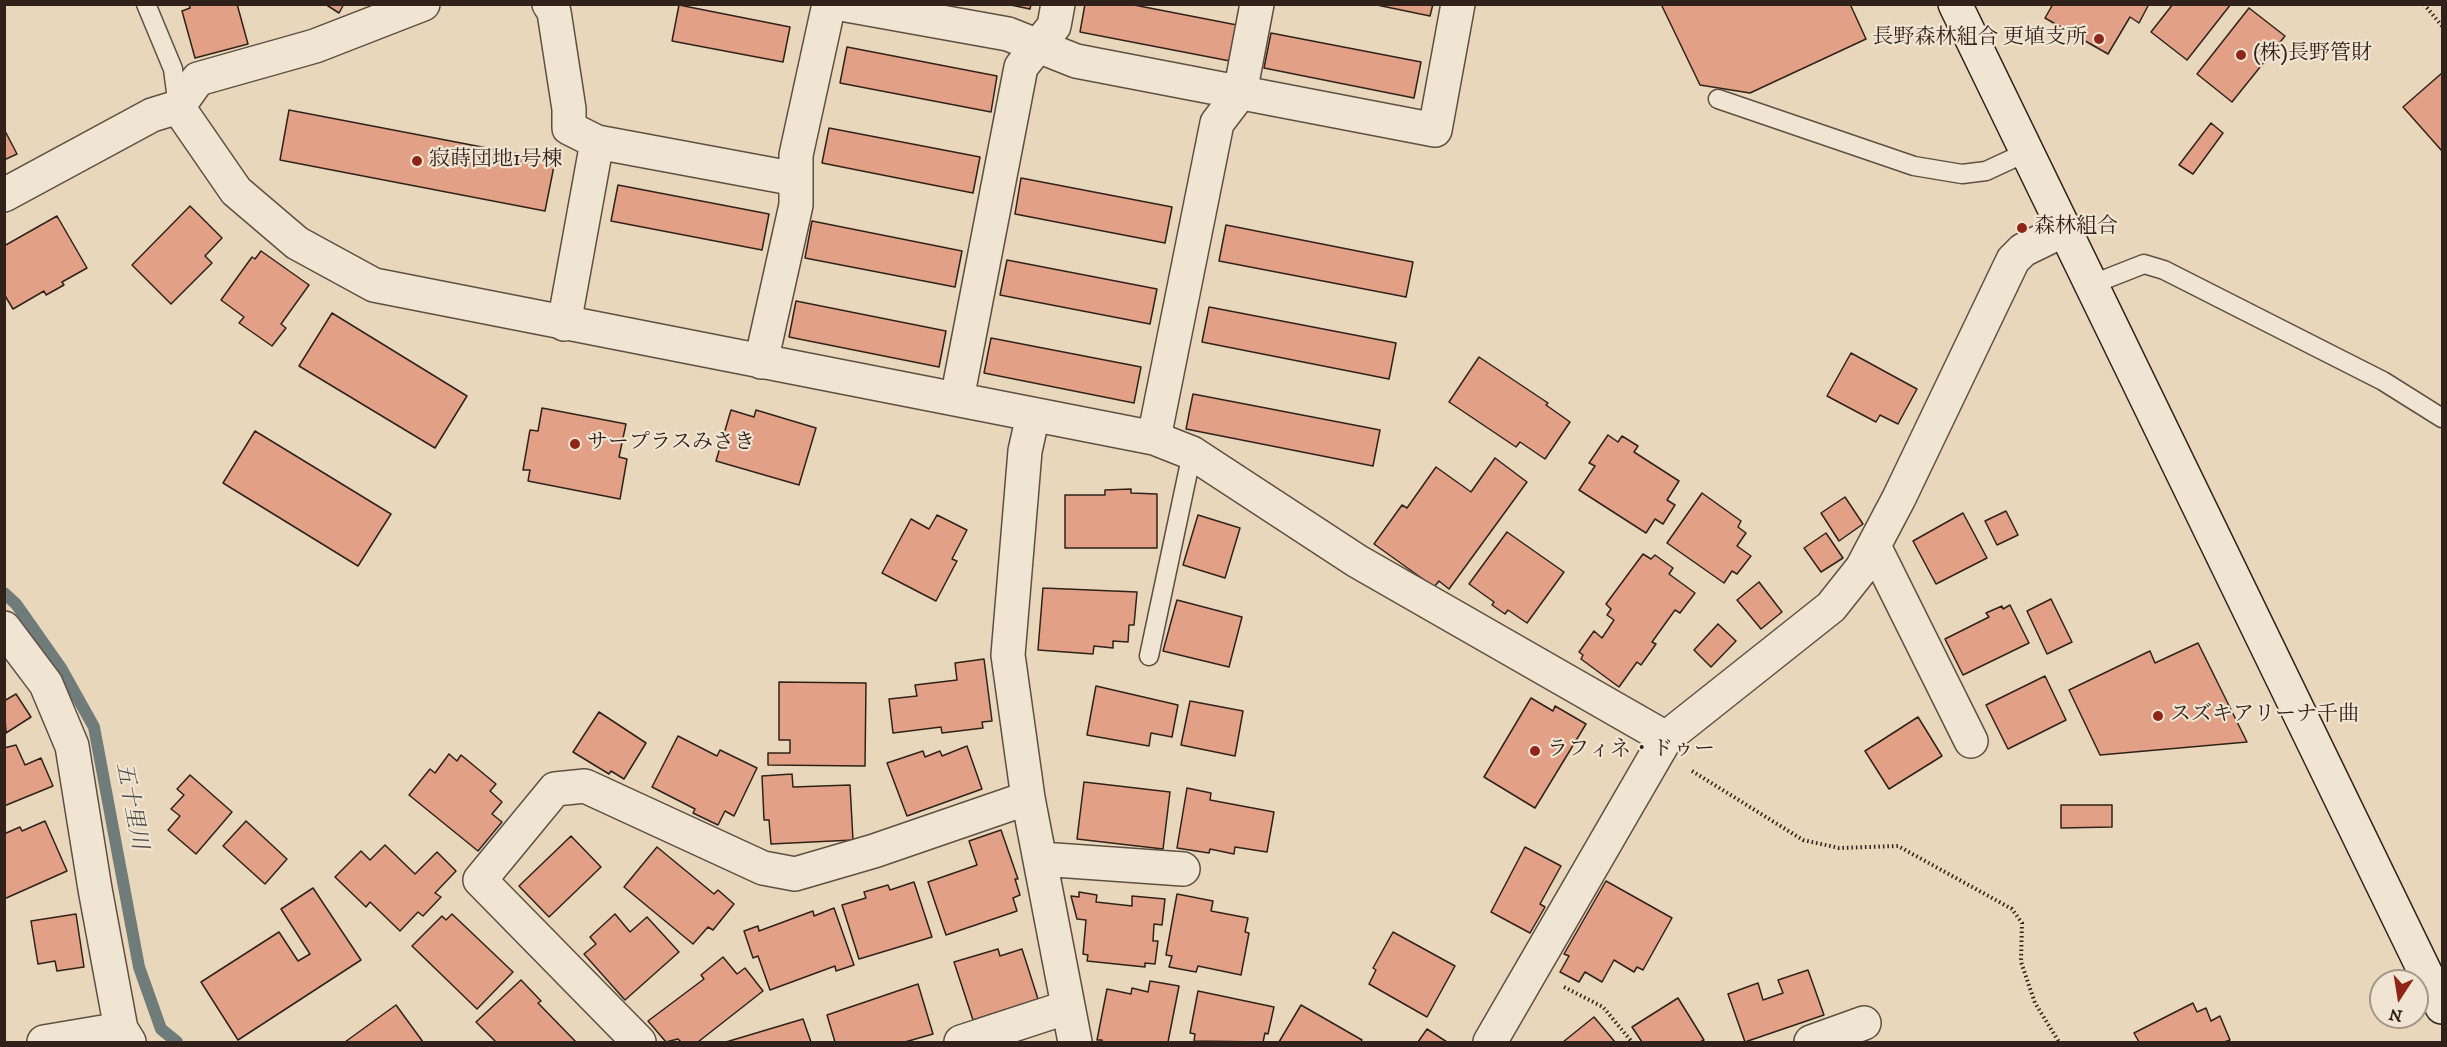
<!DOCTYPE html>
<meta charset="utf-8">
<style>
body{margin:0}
#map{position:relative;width:2447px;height:1047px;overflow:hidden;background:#e8d7ba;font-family:"IM FELL DW Pica",serif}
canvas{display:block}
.frame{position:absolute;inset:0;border:6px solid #30221b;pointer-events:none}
.north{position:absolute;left:2369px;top:969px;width:60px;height:60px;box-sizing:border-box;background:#f0e5d2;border:2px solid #a39789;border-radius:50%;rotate:192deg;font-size:16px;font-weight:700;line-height:24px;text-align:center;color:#30221b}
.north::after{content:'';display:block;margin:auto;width:21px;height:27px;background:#8f2418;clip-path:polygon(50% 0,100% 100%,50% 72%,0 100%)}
</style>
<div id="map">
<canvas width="2447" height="1047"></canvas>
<div class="frame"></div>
<div class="north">N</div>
</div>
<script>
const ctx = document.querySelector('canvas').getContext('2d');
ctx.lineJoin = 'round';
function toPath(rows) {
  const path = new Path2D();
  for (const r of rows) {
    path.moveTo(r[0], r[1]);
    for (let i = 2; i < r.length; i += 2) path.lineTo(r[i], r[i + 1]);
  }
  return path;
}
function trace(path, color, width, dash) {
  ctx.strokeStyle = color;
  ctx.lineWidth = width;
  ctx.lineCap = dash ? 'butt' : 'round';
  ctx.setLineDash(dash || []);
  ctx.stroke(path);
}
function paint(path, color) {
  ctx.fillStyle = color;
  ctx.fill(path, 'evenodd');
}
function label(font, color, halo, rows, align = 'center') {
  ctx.font = font + ' "IM FELL DW Pica","Noto Serif JP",serif';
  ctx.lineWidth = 4.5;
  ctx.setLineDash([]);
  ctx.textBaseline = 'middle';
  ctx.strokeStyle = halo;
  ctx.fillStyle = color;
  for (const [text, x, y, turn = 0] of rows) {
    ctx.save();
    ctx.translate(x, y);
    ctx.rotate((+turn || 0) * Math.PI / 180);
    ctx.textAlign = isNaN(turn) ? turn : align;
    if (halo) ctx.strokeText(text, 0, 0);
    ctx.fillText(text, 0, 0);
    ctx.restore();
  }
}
const stream = toPath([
 [4,593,16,604,61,668,94,727,139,967,161,1029,177,1042]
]);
const building = toPath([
 [189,4,237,4,248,44,195,58,182,11,190,8,189,4],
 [325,4,344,4,339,13,325,4],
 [1006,4,1031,4,1030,9,1006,4],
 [1085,4,1129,4,1237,25,1230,61,1080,32,1085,4],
 [1372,4,1433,4,1430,16,1372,4],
 [1661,4,1850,4,1866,39,1750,93,1700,85,1661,4],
 [2053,4,2149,4,2139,23,2130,17,2108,54,2045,18,2053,4],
 [2173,4,2231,4,2187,60,2151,32,2173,4],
 [679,5,790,27,783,62,672,41,679,5],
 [2249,8,2285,36,2232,102,2197,74,2249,8],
 [1271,33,1421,62,1414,98,1264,68,1271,33],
 [847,47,997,76,991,112,840,83,847,47],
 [2442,73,2442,151,2403,107,2442,73],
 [289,110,555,161,545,211,280,160,289,110],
 [2211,123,2223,133,2193,174,2179,165,2211,123],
 [829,128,980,157,973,193,822,163,829,128],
 [4,129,17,154,4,160,4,129],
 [1021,178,1172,207,1165,243,1015,214,1021,178],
 [618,185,769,214,762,250,611,221,618,185],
 [190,206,222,238,205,256,212,263,171,304,132,265,190,206],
 [57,216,87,268,62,282,64,285,46,295,44,291,13,309,4,294,4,246,57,216],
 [812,221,962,251,955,287,805,258,812,221],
 [1226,225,1413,262,1406,297,1219,261,1226,225],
 [261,251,309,285,281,324,286,328,272,346,239,323,244,317,221,300,252,257,255,259,261,251],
 [1007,260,1157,289,1150,324,1000,295,1007,260],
 [796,301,946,331,939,367,789,337,796,301],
 [1209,307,1396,343,1389,379,1202,342,1209,307],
 [332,313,467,396,435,448,299,366,332,313],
 [991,338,1141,367,1134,403,984,373,991,338],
 [1851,353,1917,389,1898,424,1880,415,1876,422,1827,396,1851,353],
 [1479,357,1548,403,1546,405,1570,422,1545,459,1520,442,1516,447,1449,402,1479,357],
 [1193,394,1380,430,1373,466,1186,429,1193,394],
 [542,408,626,424,619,457,627,459,620,499,528,481,530,470,523,470,530,430,538,431,542,408],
 [731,410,754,417,756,410,816,428,799,485,716,461,731,410],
 [255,431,391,514,358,566,223,483,255,431],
 [1608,435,1618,442,1622,436,1638,446,1634,452,1679,481,1667,500,1675,505,1663,524,1655,519,1646,533,1579,490,1595,466,1589,463,1608,435],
 [1495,458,1527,482,1449,589,1439,581,1434,587,1374,544,1402,505,1407,508,1436,467,1471,492,1495,458],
 [1131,489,1131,493,1157,494,1157,548,1065,548,1065,495,1105,495,1105,490,1131,489],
 [1702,493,1741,521,1738,527,1746,533,1737,546,1751,556,1737,574,1732,571,1724,583,1667,543,1702,493],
 [1845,497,1863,524,1839,541,1821,513,1845,497],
 [2006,511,2018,535,1997,545,1985,521,2006,511],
 [1963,513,1987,558,1936,584,1913,541,1963,513],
 [937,515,967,530,952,559,957,561,936,601,882,573,911,519,929,529,937,515],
 [1198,515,1240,528,1225,578,1183,565,1198,515],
 [1507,532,1564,572,1527,623,1508,610,1505,614,1492,605,1494,602,1469,584,1507,532],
 [1826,533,1843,558,1821,572,1804,548,1826,533],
 [1643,554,1651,559,1655,555,1673,568,1669,574,1695,593,1680,613,1675,610,1652,642,1656,644,1641,665,1637,662,1619,687,1581,659,1583,655,1579,652,1594,631,1602,638,1614,620,1607,615,1611,609,1606,604,1643,554],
 [1759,582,1782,612,1761,629,1737,600,1759,582],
 [1043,588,1137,592,1134,625,1129,625,1128,642,1113,641,1113,648,1094,646,1093,654,1038,650,1043,588],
 [2051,599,2072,642,2047,654,2027,611,2051,599],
 [1177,600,1242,617,1229,667,1163,651,1177,600],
 [2010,605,2029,643,1963,675,1945,639,1989,617,1986,613,2002,606,2003,609,2010,605],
 [1718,624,1736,641,1711,667,1694,650,1718,624],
 [2198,643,2247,742,2100,755,2069,690,2150,651,2155,663,2198,643],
 [984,659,992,721,982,722,983,728,942,733,941,727,893,733,889,699,917,696,915,685,957,680,955,663,984,659],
 [2045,676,2066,720,2008,749,1986,705,2045,676],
 [779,682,866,683,865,766,768,765,768,753,790,753,790,740,779,740,779,682],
 [1096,686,1178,705,1172,737,1151,733,1149,746,1087,735,1096,686],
 [16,694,31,717,6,733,4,701,16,694],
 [1531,698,1553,711,1555,706,1586,724,1535,808,1484,777,1531,698],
 [1190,701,1243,711,1235,756,1181,745,1190,701],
 [599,712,646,743,624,779,611,771,609,774,573,752,599,712],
 [1918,717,1942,756,1889,789,1865,751,1918,717],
 [678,736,717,756,720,750,757,768,734,816,725,811,718,825,693,813,695,809,652,787,678,736],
 [16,745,25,765,41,758,53,786,4,806,4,748,16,745],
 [967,746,982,789,907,816,887,763,923,751,925,757,940,751,942,756,967,746],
 [449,754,457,761,461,755,496,784,490,791,502,802,492,814,502,822,478,851,409,795,430,769,435,773,449,754],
 [792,774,793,787,850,785,853,840,771,844,769,820,764,820,762,776,792,774],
 [190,775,232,812,196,854,168,830,180,816,171,809,184,795,177,789,190,775],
 [1084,782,1170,792,1163,849,1077,839,1084,782],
 [1187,788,1211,793,1210,800,1274,812,1267,852,1235,847,1234,854,1210,849,1209,853,1177,848,1187,788],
 [2061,805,2112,805,2112,827,2061,828,2061,805],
 [45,821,67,871,4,899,4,834,20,827,22,831,45,821],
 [246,821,287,859,265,884,223,846,246,821],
 [1001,830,1018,879,1015,879,1020,895,1013,898,1017,911,946,935,928,882,977,865,969,841,1001,830],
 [571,836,601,867,549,917,519,886,571,836],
 [385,845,415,874,437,852,456,871,435,893,441,897,423,916,418,912,400,931,370,902,366,907,335,877,361,851,370,860,385,845],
 [657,847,714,894,718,890,734,904,713,930,708,927,693,944,624,887,657,847],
 [1525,847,1561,866,1540,904,1545,907,1530,933,1491,912,1525,847],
 [1606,881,1672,918,1643,970,1637,967,1634,972,1614,960,1602,982,1585,972,1579,982,1560,972,1569,956,1564,954,1606,881],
 [914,882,932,937,859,959,842,905,866,898,864,892,888,885,890,890,914,882],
 [313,888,361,960,238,1040,201,982,279,932,298,961,310,954,281,909,313,888],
 [1079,892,1097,895,1096,902,1132,906,1132,896,1165,899,1162,925,1154,924,1153,941,1158,941,1155,964,1145,963,1145,967,1087,961,1088,955,1083,954,1086,920,1077,919,1071,896,1079,897,1079,892],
 [1177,894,1213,901,1211,911,1248,918,1245,932,1249,933,1241,975,1198,966,1196,972,1169,967,1172,956,1166,955,1177,894],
 [834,908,854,965,836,971,835,966,770,990,758,956,753,958,744,931,758,926,759,931,813,911,814,916,834,908],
 [76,914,84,967,57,971,55,961,38,964,31,921,76,914],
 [452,914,513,972,477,1009,412,946,442,916,446,920,452,914],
 [615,914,630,932,647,917,679,952,625,1000,584,954,596,944,590,937,615,914],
 [1393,932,1455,966,1427,1017,1369,984,1376,970,1373,968,1393,932],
 [998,949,1000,956,1022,949,1038,999,973,1020,954,962,998,949],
 [723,957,737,974,745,968,763,991,698,1042,681,1042,678,1039,666,1042,648,1021,704,979,701,975,723,957],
 [1808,970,1824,1015,1745,1042,1728,994,1758,983,1763,1000,1783,993,1778,980,1808,970],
 [521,980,541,1001,538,1003,576,1042,496,1042,476,1022,521,980],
 [1150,981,1179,986,1168,1042,1102,1042,1102,1040,1097,1040,1107,989,1131,994,1132,988,1148,992,1150,981],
 [918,984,933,1034,905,1042,835,1042,827,1015,918,984],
 [1198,991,1274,1007,1268,1034,1265,1033,1263,1042,1194,1041,1195,1034,1190,1033,1198,991],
 [1678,998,1704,1040,1700,1042,1642,1042,1632,1027,1678,998],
 [2193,1003,2197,1012,2206,1008,2211,1021,2220,1016,2230,1040,2224,1042,2139,1042,2134,1033,2193,1003],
 [396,1005,423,1042,345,1042,396,1005],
 [1301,1005,1362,1040,1361,1042,1279,1042,1301,1005],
 [1594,1017,1615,1042,1563,1042,1594,1017],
 [803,1019,811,1042,726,1042,803,1019],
 [1427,1029,1447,1042,1418,1042,1427,1029]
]);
const path = toPath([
 [2424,4,2442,26],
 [1692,771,1803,840,1839,848,1898,846,2012,909,2022,923,2021,962,2035,1003,2059,1042],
 [1564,987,1603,1007,1632,1042]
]);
const lane = toPath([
 [146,4,173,69,178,107],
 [1718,99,1914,166,1962,174,1986,171,2027,152],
 [2093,284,2144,264,2164,270,2383,381,2442,418],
 [1149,656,1192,453]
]);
const street = toPath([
 [549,4,554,12,569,109,569,128,597,142,564,324],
 [841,4,1008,34,1076,61,1435,130,1458,4],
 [178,107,236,191,297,243,374,285,1154,438,1192,453,1357,561,1666,738],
 [597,142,796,179],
 [4,195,152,115,178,107,198,79,315,46,423,4],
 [761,362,796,205,796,155,829,4],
 [957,399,1021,67,1054,26,1058,4],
 [1033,415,1025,451,1008,655,1028,798,1075,1042],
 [1154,438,1217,123,1240,93,1257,4],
 [1874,546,1971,741],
 [4,628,46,684,72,746,95,889,121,1029,129,1042],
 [1041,859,1183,869],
 [44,1042,121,1029],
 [639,1042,480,880,555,789,585,786,763,868,795,874,874,851,1028,798],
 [961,1042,1068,1007],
 [1490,1042,1666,738,1831,607,1862,568,1899,498,2013,260,2023,250,2066,229],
 [1811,1042,1864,1023]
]);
const secondary = toPath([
 [1955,4,2442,1007]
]);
const markers = [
 [2099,39,6,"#8f2418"],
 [2241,55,6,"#8f2418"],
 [417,161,6,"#8f2418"],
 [2022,228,6,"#8f2418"],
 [575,444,6,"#8f2418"],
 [2158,716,6,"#8f2418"],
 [1535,751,6,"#8f2418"]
];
const poiNames = [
 ["長野森林組合 更埴支所",2087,39,"right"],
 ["(株)長野管財",2253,55],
 ["寂蒔団地1号棟",429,161],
 ["森林組合",2034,228],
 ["サープラスみさき",587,444],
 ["スズキアリーナ千曲",2170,716],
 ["ラフィネ・ドゥー",1547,751]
];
const waterNames = [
 ["五十里川",130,806,79]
];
trace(stream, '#6f7c79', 12);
paint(building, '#e2a186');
trace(building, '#30221b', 1.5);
trace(lane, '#5e4f43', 21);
trace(street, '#5e4f43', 36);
trace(secondary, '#30221b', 36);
trace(path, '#30221b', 4, [1.5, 3]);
trace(lane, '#f0e5d2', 18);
trace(street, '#f0e5d2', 33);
trace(secondary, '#f0e5d2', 33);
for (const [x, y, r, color] of markers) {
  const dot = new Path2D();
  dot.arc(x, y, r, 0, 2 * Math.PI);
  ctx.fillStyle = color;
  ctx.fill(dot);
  trace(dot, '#f0e5d2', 2);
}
label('21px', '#30221b', '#f0e5d2', poiNames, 'left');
label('italic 22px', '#504f4a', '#f0e5d2', waterNames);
</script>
